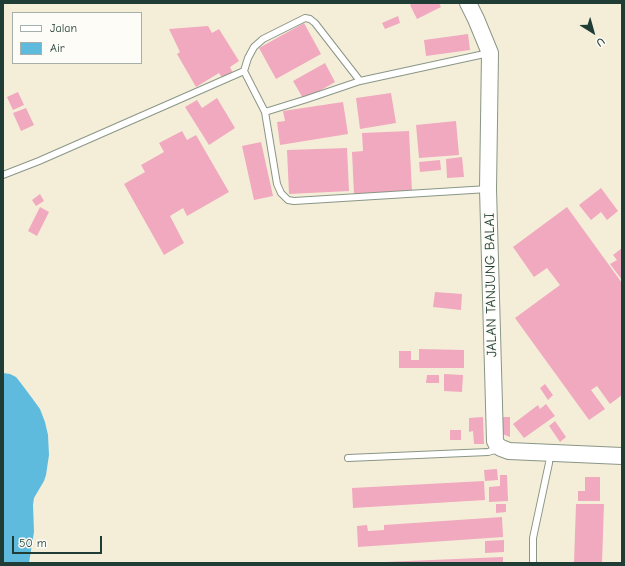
<!DOCTYPE html>
<style>
body{margin:0}
#map{position:relative;width:625px;height:566px;overflow:hidden;background:#f4eed9;font-family:"Comic Neue",sans-serif}
canvas{display:block}
.frame{position:absolute;inset:0;border:4px solid #1f3d34;pointer-events:none}
.legend{position:absolute;left:12px;top:12px;width:130px;height:52px;box-sizing:border-box;background:#fdfcf7;border:1px solid #a4b0a9;margin:0;padding:5px 7px;list-style:none;font-size:12px;color:#1f3d34}
.legend li{display:flex;align-items:center;gap:8px;height:20px}
.legend b{width:20px;border:1px solid #a4b0a9}
.north{position:absolute;left:573px;top:12px;width:40px;height:40px;-webkit-text-stroke:3px #fdfcf7;paint-order:stroke;rotate:143deg;font-size:11px;font-weight:700;line-height:16px;text-align:center;color:#1f3d34}
.north::after{content:'';display:block;margin:auto;width:14px;height:18px;background:#1f3d34;clip-path:polygon(50% 0,100% 100%,50% 72%,0 100%)}
.scale{position:absolute;left:12px;top:536px;width:90px;height:18px;box-sizing:border-box;border:2px solid #1f3d34;border-top:0;padding-left:5px;font-size:12px;line-height:14px;white-space:nowrap;color:#1f3d34;-webkit-text-stroke:3px #fdfcf7;paint-order:stroke}
</style>
<div id="map">
<canvas width="625" height="566"></canvas>
<div class="frame"></div>
<ul class="legend">
<li><b style="height:5px;background:#fff"></b>Jalan</li>
<li><b style="height:11px;background:#5fbbdd"></b>Air</li>
</ul>
<div class="north">U</div>
<div class="scale">50 m</div>
</div>
<script>
const ctx = document.querySelector('canvas').getContext('2d');
ctx.lineJoin = 'round';
function paint(path, color) {
  ctx.fillStyle = color;
  ctx.fill(path, 'evenodd');
}
function toPath(rows) {
  const path = new Path2D();
  for (const r of rows) {
    path.moveTo(r[0], r[1]);
    for (let i = 2; i < r.length; i += 2) path.lineTo(r[i], r[i + 1]);
  }
  return path;
}
function trace(path, color, width, dash) {
  ctx.strokeStyle = color;
  ctx.lineWidth = width;
  ctx.lineCap = dash ? 'butt' : 'round';
  ctx.setLineDash(dash || []);
  ctx.stroke(path);
}
function label(font, color, halo, rows, align = 'center') {
  ctx.font = font + ' "Comic Neue",sans-serif';
  ctx.lineWidth = 4;
  ctx.setLineDash([]);
  ctx.textBaseline = 'middle';
  ctx.strokeStyle = halo;
  ctx.fillStyle = color;
  for (const [text, x, y, turn = 0] of rows) {
    ctx.save();
    ctx.translate(x, y);
    ctx.rotate((+turn || 0) * Math.PI / 180);
    ctx.textAlign = isNaN(turn) ? turn : align;
    if (halo) ctx.strokeText(text, 0, 0);
    ctx.fillText(text, 0, 0);
    ctx.restore();
  }
}
const water = toPath([
 [3,373,10,374,16,377,20,382,32,398,40,409,45,422,48,435,49,455,46,475,44,481,34,498,33,505,34,532,29,563,3,563]
]);
const building = toPath([
 [413,3,439,3,441,7,417,19,410,5],
 [398,16,400,23,385,29,382,23],
 [304,23,321,54,276,79,259,48],
 [208,26,212,33,219,29,239,61,230,67,233,73,223,79,219,73,196,87,177,54,180,52,169,29],
 [468,34,470,50,426,56,424,40],
 [325,63,335,82,304,100,293,81],
 [18,92,24,105,13,110,7,97],
 [391,93,396,123,360,129,356,98],
 [217,98,235,128,209,145,185,107,197,100,202,108],
 [343,102,348,134,280,145,277,122,285,121,283,111],
 [26,108,34,125,21,131,13,113],
 [456,121,459,155,419,158,416,125],
 [182,131,187,140,196,135,229,192,187,216,183,208,170,216,184,243,164,255,124,184,145,172,141,165,164,152,159,143],
 [409,131,412,192,354,195,352,152,363,151,362,133],
 [261,142,273,196,254,200,242,146],
 [347,148,349,191,289,194,287,150],
 [462,157,464,177,447,178,446,159],
 [440,160,441,170,420,172,419,162],
 [601,188,618,211,607,220,601,212,591,220,579,205],
 [40,194,44,201,36,206,32,200],
 [40,207,49,212,37,236,28,231],
 [567,207,622,283,622,395,610,404,597,386,591,390,605,409,589,420,515,318,560,285,547,268,534,277,513,247],
 [622,248,622,280,610,264,617,260,613,255],
 [435,292,462,294,461,310,433,307],
 [419,349,464,350,464,368,399,368,399,351,411,351,411,360,419,360],
 [444,374,463,375,462,392,444,391],
 [427,375,439,375,439,383,426,383],
 [545,384,553,395,548,400,540,388],
 [546,404,555,416,524,438,513,424,538,405,540,409],
 [483,417,484,444,474,444,473,431,469,432,469,418],
 [500,417,510,417,510,437,500,433],
 [555,421,566,437,560,442,549,426],
 [450,430,461,430,461,440,450,440],
 [497,469,498,480,485,481,484,470],
 [500,475,507,475,508,501,489,502,489,487,500,486],
 [585,477,600,477,600,501,578,501,578,491,585,491],
 [484,481,485,500,353,508,352,488],
 [496,504,506,504,506,512,496,513],
 [576,504,604,504,602,563,574,563],
 [502,517,503,537,358,547,357,526,367,525,368,531,384,530,384,525],
 [504,540,504,552,485,553,485,541],
 [503,557,503,563,384,563,384,562]
]);
const service = toPath([
 [244,71,248,58,254,47,263,39,305,18,310,19,315,23,360,81],
 [265,112,277,184,281,193,288,200,294,201,488,189],
 [3,175,39,161,244,71,265,112,307,99,360,81,489,53],
 [348,458,488,452,499,449],
 [533,563,533,538,549,463,550,453]
]);
const tertiary = toPath([
 [468,3,476,19,490,53,488,189,495,441,497,445,501,448,509,451,622,456]
]);
const streetNames = [
 ["JALAN TANJUNG BALAI",491,285,-91]
];
paint(water, '#5fbbdd');
paint(building, '#f0a9be');
trace(service, '#8a9686', 8);
trace(tertiary, '#8a9686', 18);
trace(service, '#fff', 6);
trace(tertiary, '#fff', 16);
label('14px', '#1f3d34', '#fdfcf7', streetNames);
</script>
